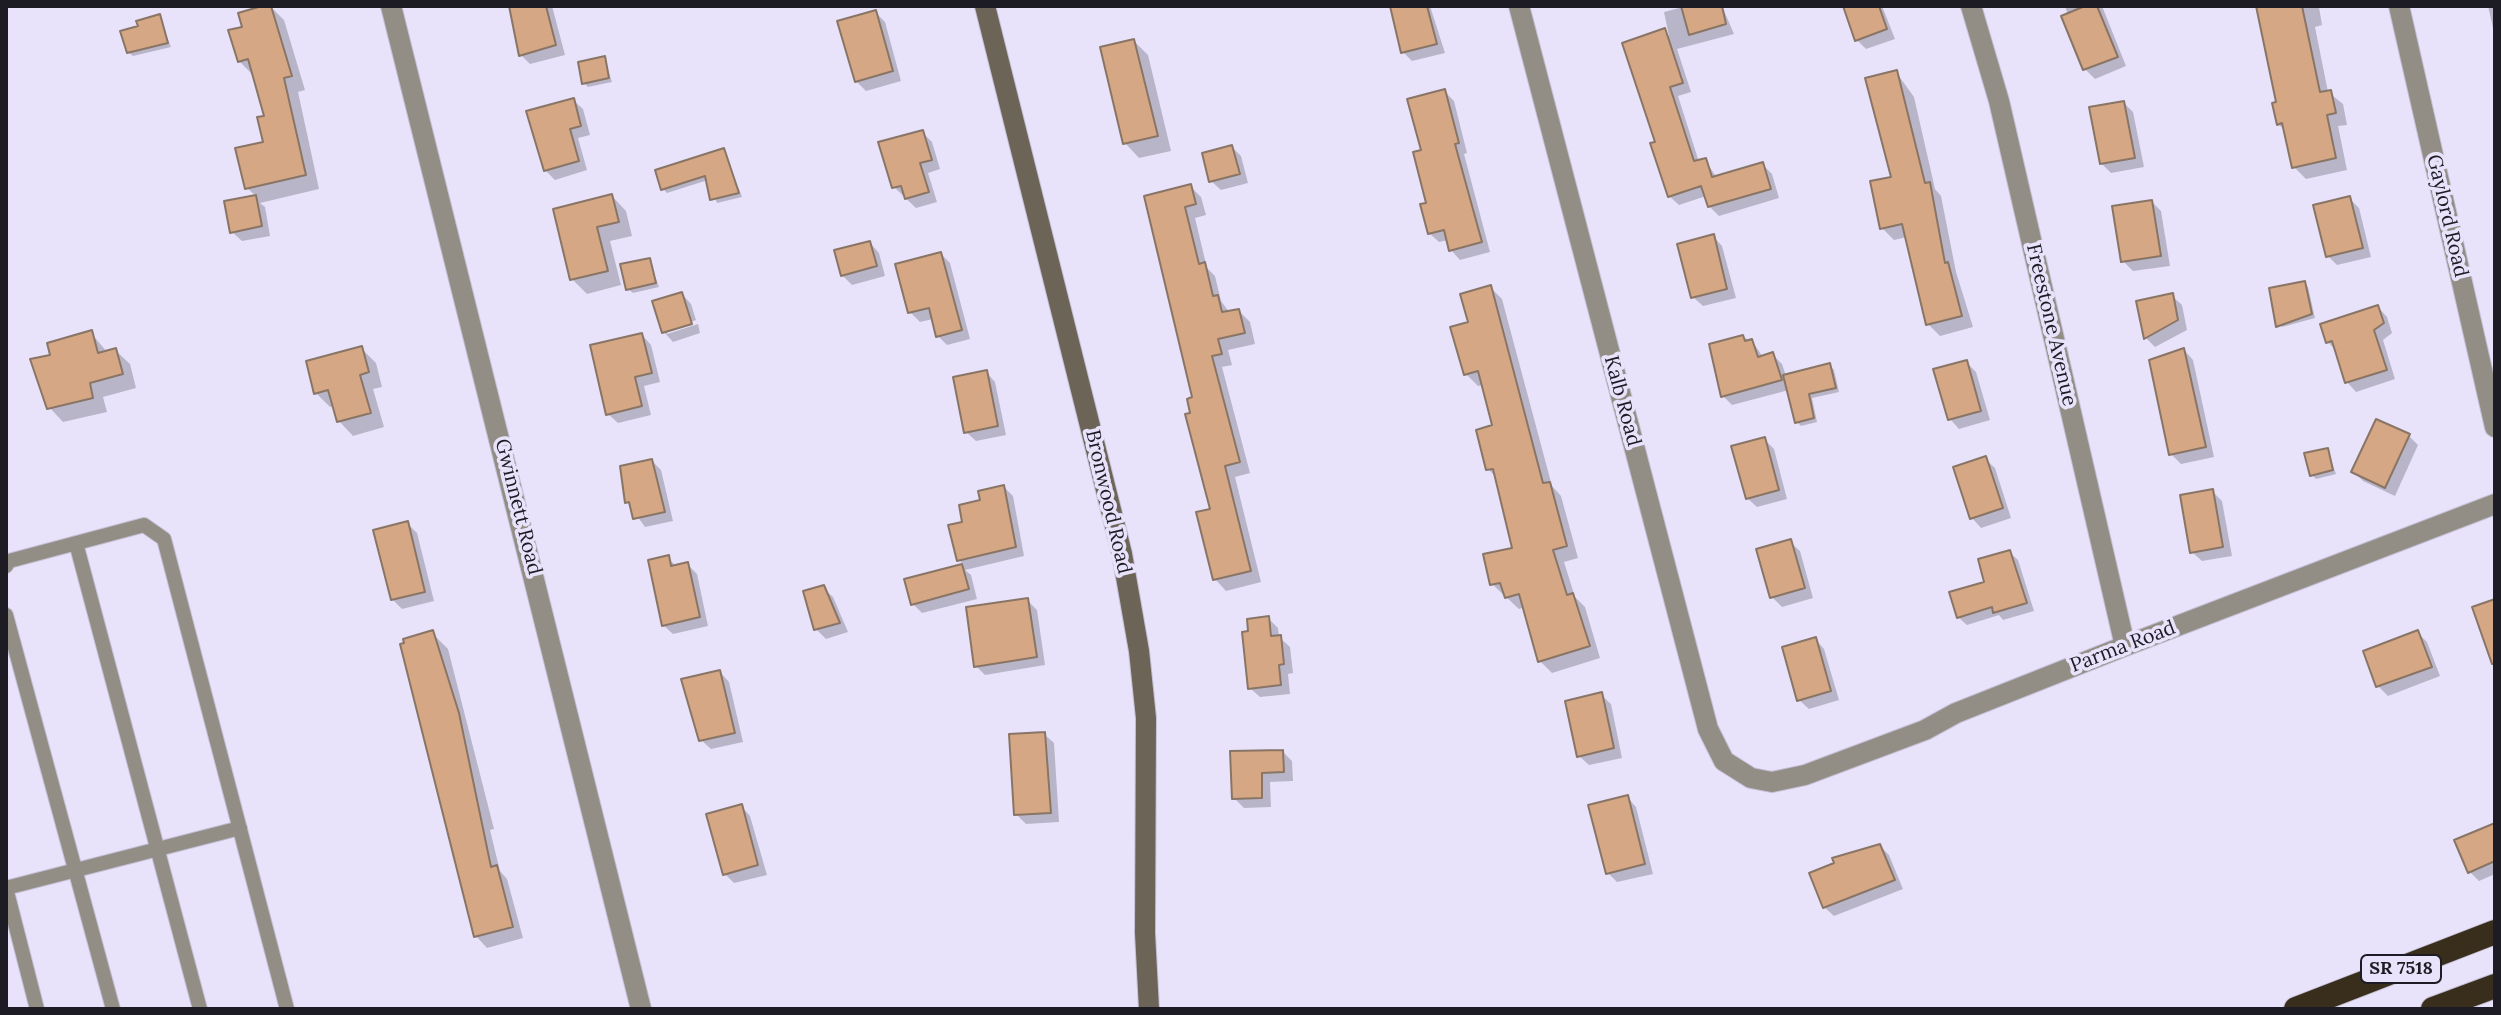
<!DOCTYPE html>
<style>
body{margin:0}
#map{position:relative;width:2501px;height:1015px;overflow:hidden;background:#e8e3fb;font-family:Lora,serif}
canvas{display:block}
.frame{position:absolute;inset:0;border:8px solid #1d1b23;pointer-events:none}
</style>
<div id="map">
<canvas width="2501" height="1015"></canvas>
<div class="frame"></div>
</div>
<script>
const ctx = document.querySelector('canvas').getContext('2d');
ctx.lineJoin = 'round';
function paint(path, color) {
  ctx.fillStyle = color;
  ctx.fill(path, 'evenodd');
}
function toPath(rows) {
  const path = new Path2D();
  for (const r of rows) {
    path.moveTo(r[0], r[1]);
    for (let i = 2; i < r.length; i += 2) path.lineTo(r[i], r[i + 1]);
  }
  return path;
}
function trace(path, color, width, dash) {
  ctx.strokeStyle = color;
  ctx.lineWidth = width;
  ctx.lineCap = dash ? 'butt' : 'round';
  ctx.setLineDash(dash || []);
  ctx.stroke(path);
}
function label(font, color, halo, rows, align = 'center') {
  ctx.font = font + ' Lora,serif';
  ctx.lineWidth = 7;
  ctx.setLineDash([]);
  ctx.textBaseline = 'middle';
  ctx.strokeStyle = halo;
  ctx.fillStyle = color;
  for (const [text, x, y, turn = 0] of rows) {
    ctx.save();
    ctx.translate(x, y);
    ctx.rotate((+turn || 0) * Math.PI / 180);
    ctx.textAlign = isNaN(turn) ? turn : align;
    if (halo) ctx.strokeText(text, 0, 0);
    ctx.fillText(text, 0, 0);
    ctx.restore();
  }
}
const shadow = toPath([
 [270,6,284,20,305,90,298,92,319,189,260,203,265,207,270,236,242,241,232,232,226,203,257,197,247,188,266,143,267,117,254,76,239,61,244,28],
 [510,6,552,6,565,55,530,64,521,55],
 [1392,6,1430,6,1445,53,1412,61,1403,52],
 [1687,6,1722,6,1734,34,1677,49,1691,92,1678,96,1699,162,1705,160,1717,178,1762,164,1772,174,1779,198,1719,216,1709,206,1706,196,1679,205,1669,196,1658,143,1664,31,1669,36,1664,12],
 [1845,6,1882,6,1895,39,1866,49,1857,40],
 [2065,6,2102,6,2126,66,2095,79,2085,69,2064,17,2068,15],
 [2258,6,2319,7,2322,25,2315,27,2328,92,2343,104,2347,125,2338,126,2347,170,2306,179,2294,167,2286,131,2278,124,2278,103],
 [2488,6,2495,6,2495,37],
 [875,12,885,22,901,81,866,91,856,81],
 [159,17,171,47,133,56,128,52,140,27],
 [1134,41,1148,55,1171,151,1139,158,1125,143],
 [604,58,612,82,588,87,584,83],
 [1896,72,1914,97,1935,189,1941,196,1956,272,1973,327,1940,336,1928,324,1907,237,1894,240,1882,228,1893,178],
 [1444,91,1454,101,1467,153,1464,154,1490,252,1460,260,1451,250,1448,240,1439,242,1429,233,1423,151],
 [573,100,583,109,590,135,578,138,587,170,555,180,545,170],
 [2124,103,2133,112,2144,167,2111,173,2101,163],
 [922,132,932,142,940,169,928,173,937,202,916,208,894,187],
 [1232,147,1241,156,1248,183,1221,190,1211,181],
 [724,150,742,197,717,203,708,180,667,193,663,189],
 [1190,186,1201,197,1206,215,1195,218,1207,268,1215,276,1221,301,1230,313,1239,311,1250,322,1255,344,1228,350,1232,365,1222,367,1250,473,1235,477,1261,582,1226,591,1215,579,1213,510,1193,414,1195,399,1147,197],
 [612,196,626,211,632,236,610,241,621,285,587,294,572,279],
 [2349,198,2359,208,2371,257,2337,265,2328,256],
 [2152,202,2161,211,2170,266,2133,271,2123,261],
 [1713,236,1722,246,1736,298,1703,306,1693,297],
 [870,243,879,253,885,276,852,285,842,275],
 [941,254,950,263,970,339,947,345,938,336,933,319,920,322,910,312],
 [649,260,659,287,633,293,628,289],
 [2304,283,2308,287,2315,318,2282,327,2278,322],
 [1490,287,1502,299,1552,486,1561,496,1578,558,1564,562,1575,597,1585,607,1600,658,1552,673,1540,661,1525,607,1519,609,1492,584,1515,550,1498,479,1488,469,1494,427,1484,385,1478,386,1466,374,1470,324],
 [682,294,691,304,696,320,667,330,667,334,698,324,700,333,673,342,664,332],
 [2172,296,2182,305,2187,330,2155,347,2146,338],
 [2378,307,2387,317,2392,333,2383,340,2395,379,2356,392,2347,382,2337,352,2328,342],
 [91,333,107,352,115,350,130,364,136,388,103,397,107,412,63,422,49,407,53,356],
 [642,335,651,345,660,382,644,386,651,415,618,423,608,414],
 [1743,337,1752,341,1763,357,1772,354,1782,364,1786,376,1830,366,1834,370,1839,392,1812,398,1817,422,1801,426,1797,422,1789,390,1732,405,1723,396],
 [361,348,376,363,382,387,373,389,384,427,353,436,339,421,335,406,330,407,316,393],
 [2184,350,2193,360,2214,457,2181,464,2171,454],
 [1966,362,1976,372,1990,420,1959,429,1950,419],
 [986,372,995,382,1006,435,976,441,966,432],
 [2409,436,2418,445,2395,496,2363,481,2354,472],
 [1764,439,1774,449,1787,499,1757,507,1747,498],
 [2327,450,2336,474,2316,479,2312,475],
 [1985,459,1995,468,2011,518,1981,528,1972,518],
 [652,461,661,470,673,521,645,527,627,502],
 [1004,487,1013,496,1024,556,965,570,971,575,977,599,922,613,913,604,907,581,964,565,959,560,982,502],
 [2212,491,2222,501,2232,556,2202,561,2192,552],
 [407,523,417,533,434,601,402,609,392,599],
 [1790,542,1800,551,1813,598,1782,607,1772,597],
 [2009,552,2018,560,2034,611,2003,620,1999,615,1967,625,1958,617],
 [668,558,677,567,688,565,697,574,708,626,673,634,663,625],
 [823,588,833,597,848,632,826,639,816,629],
 [1028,601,1037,610,1045,665,985,675,976,666],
 [1268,618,1278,628,1279,637,1290,647,1293,673,1288,674,1290,694,1260,697,1250,688],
 [432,633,448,649,494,829,490,830,500,871,507,879,523,938,487,948,476,936],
 [2418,633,2427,642,2440,676,2388,696,2378,686],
 [1815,639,1824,649,1839,700,1809,709,1799,700],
 [720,672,729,682,743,742,711,749,701,740],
 [1601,695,1611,704,1622,758,1589,765,1579,756],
 [1044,734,1054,743,1059,822,1026,824,1016,814],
 [1283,752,1292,761,1293,781,1270,782,1271,807,1244,808,1234,798],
 [1627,797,1636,807,1653,874,1617,882,1608,873],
 [741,806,750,816,767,875,734,883,725,874],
 [2495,825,2495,874,2479,881,2470,872],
 [1880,846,1889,855,1903,889,1834,916,1824,907]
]);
const building = toPath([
 [262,6,271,6,292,76,284,78,306,175,245,189,235,148,263,142,257,117,264,116,248,59,238,62,228,30,242,27,238,13,262,6],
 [509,6,546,6,556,45,519,56,509,6],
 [1390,6,1427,6,1437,44,1401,53,1390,6],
 [1681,6,1722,6,1726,24,1689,35,1681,6],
 [1843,6,1879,6,1887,29,1855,41,1843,6],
 [2085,6,2097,6,2118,57,2083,70,2061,16,2085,6],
 [2256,6,2302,6,2320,92,2331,90,2336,113,2327,115,2336,158,2292,168,2282,123,2277,125,2272,103,2276,102,2256,6],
 [876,10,893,71,855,82,837,21,876,10],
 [160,14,168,43,127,53,120,31,138,26,136,21,160,14],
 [1665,28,1683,83,1670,87,1694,161,1706,158,1712,177,1763,162,1771,189,1708,207,1701,186,1668,197,1650,143,1655,142,1622,43,1665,28],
 [1134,39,1158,136,1123,144,1100,47,1134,39],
 [605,56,609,78,582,84,578,62,605,56],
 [1897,70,1925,183,1930,182,1945,263,1948,262,1962,316,1926,325,1902,224,1880,229,1870,181,1891,177,1865,78,1897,70],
 [1445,89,1459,143,1455,144,1482,242,1449,251,1444,230,1428,234,1420,204,1426,203,1413,152,1421,150,1407,99,1445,89],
 [574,98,581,126,570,129,579,161,544,171,526,111,574,98],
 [2124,101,2135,158,2100,164,2089,107,2124,101],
 [923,130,932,160,920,163,929,192,905,199,901,186,892,188,878,142,923,130],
 [1232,145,1240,174,1209,182,1202,153,1232,145],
 [724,148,739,193,710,200,705,176,661,190,655,170,724,148],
 [1191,184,1196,204,1185,207,1199,264,1205,262,1213,296,1218,295,1222,312,1239,309,1245,333,1218,339,1222,354,1212,356,1240,462,1225,466,1251,571,1213,580,1196,512,1210,509,1185,414,1190,413,1187,399,1192,397,1144,196,1191,184],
 [612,194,619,222,597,227,608,271,570,280,553,209,612,194],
 [256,195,262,226,230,233,224,201,256,195],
 [2350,196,2363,248,2326,257,2313,205,2350,196],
 [2152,200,2161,256,2121,262,2112,206,2152,200],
 [1714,234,1727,289,1691,298,1677,244,1714,234],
 [870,241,877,266,841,276,834,250,870,241],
 [941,252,962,330,936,337,929,308,908,313,895,264,941,252],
 [650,258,656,283,626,290,620,264,650,258],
 [2305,281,2312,314,2276,327,2269,288,2305,281],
 [1491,285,1543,483,1550,482,1567,546,1553,550,1567,595,1573,593,1590,646,1538,662,1519,594,1505,598,1500,583,1490,585,1483,554,1512,548,1493,469,1486,470,1476,430,1492,425,1478,371,1464,375,1450,327,1468,322,1460,294,1491,285],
 [682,292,692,324,662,333,652,301,682,292],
 [2173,293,2178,320,2144,339,2136,301,2173,293],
 [2378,305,2384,323,2374,330,2387,370,2345,383,2332,341,2326,343,2320,324,2378,305],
 [92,330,98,353,116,348,123,374,90,383,93,398,47,409,30,359,50,355,47,343,92,330],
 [642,333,652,373,635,377,642,406,606,415,590,345,642,333],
 [1743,335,1745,341,1752,339,1758,357,1773,352,1782,380,1721,397,1709,344,1743,335],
 [362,346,369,372,360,375,371,413,337,422,328,390,314,394,306,361,362,346],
 [2184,348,2206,447,2169,455,2149,360,2184,348],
 [1967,360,1981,411,1948,420,1933,369,1967,360],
 [1830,363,1836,388,1809,394,1814,418,1795,423,1783,375,1830,363],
 [987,370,998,426,964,433,953,377,987,370],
 [2376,419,2410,434,2385,488,2351,472,2376,419],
 [1765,437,1779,490,1746,499,1731,446,1765,437],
 [2328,448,2333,470,2310,476,2304,453,2328,448],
 [1986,456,2003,508,1970,519,1953,467,1986,456],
 [652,459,665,512,633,519,629,502,625,503,620,466,652,459],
 [1004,485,1016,547,957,561,948,525,962,522,959,505,980,500,978,491,1004,485],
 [2213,489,2223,547,2190,553,2180,495,2213,489],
 [408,521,425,592,391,600,373,530,408,521],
 [1791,539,1805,588,1770,598,1756,549,1791,539],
 [2010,550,2027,603,1993,613,1992,607,1957,618,1949,592,1984,582,1978,559,2010,550],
 [669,555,671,566,688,562,700,617,662,626,648,560,669,555],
 [962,564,969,589,911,605,904,579,962,564],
 [824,585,840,623,814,630,803,591,824,585],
 [1028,598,1037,657,974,667,966,607,1028,598],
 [2495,599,2495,664,2492,664,2472,607,2495,599],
 [1269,616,1271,636,1281,635,1284,664,1279,665,1281,685,1248,689,1242,632,1248,631,1247,619,1269,616],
 [433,630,459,713,491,867,497,865,513,927,474,937,400,644,404,643,403,639,433,630],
 [2418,630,2432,667,2376,687,2363,651,2418,630],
 [1816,637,1831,691,1797,701,1782,647,1816,637],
 [720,670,735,733,699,741,681,679,720,670],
 [1602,692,1614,748,1577,757,1565,701,1602,692],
 [1045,732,1051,813,1014,815,1009,734,1045,732],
 [1283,750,1284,772,1262,773,1262,798,1232,799,1230,751,1283,750],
 [1628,795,1645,864,1606,874,1588,805,1628,795],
 [742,804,758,865,723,875,706,814,742,804],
 [2495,823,2495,861,2468,873,2454,840,2495,823],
 [1880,844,1895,880,1823,908,1809,873,1834,863,1832,858,1880,844]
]);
const lane = toPath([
 [76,543,200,1009],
 [6,566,9,561,144,525,164,539,287,1009],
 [6,615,113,1009],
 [37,1009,6,888,240,828]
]);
const street = toPath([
 [391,6,641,1009],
 [1519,6,1708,729,1724,761,1751,778,1772,782,1805,775,1925,730,1956,713,2125,646,2495,504],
 [1971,6,1999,101,2125,646],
 [2399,6,2495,427]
]);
const secondary = toPath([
 [985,6,1122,554,1139,651,1146,718,1145,933,1149,1009]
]);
const highway = toPath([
 [2296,1009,2495,932],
 [2433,1009,2495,986]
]);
const shields = [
 [2401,969,80]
];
const shieldNames = [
 ["SR 7518",2401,969]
];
const streetNames = [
 ["Gaylord Road",2447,216,77],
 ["Freestone Avenue",2051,325,77],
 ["Kalb Road",1622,401,75],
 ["Bronwood Road",1108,502,77],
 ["Gwinnett Road",518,507,76],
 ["Parma Road",2123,647,-21]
];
paint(shadow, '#0003');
paint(building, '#d6a784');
trace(building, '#897566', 2);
trace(lane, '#c3bfd4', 16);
trace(street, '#c3bfd4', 22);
trace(secondary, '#c3bfd4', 22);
trace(highway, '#c3bfd4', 26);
trace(lane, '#938e85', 14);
trace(street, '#938e85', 20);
trace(secondary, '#6c6457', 20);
trace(highway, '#392e1c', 24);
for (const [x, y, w] of shields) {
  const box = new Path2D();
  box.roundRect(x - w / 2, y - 14, w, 28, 6);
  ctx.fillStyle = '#e8e3fb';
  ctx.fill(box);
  trace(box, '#1d1b23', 2);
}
label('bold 18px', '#1d1b23', null, shieldNames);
label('20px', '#1d1b23', '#e8e3fb', streetNames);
</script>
